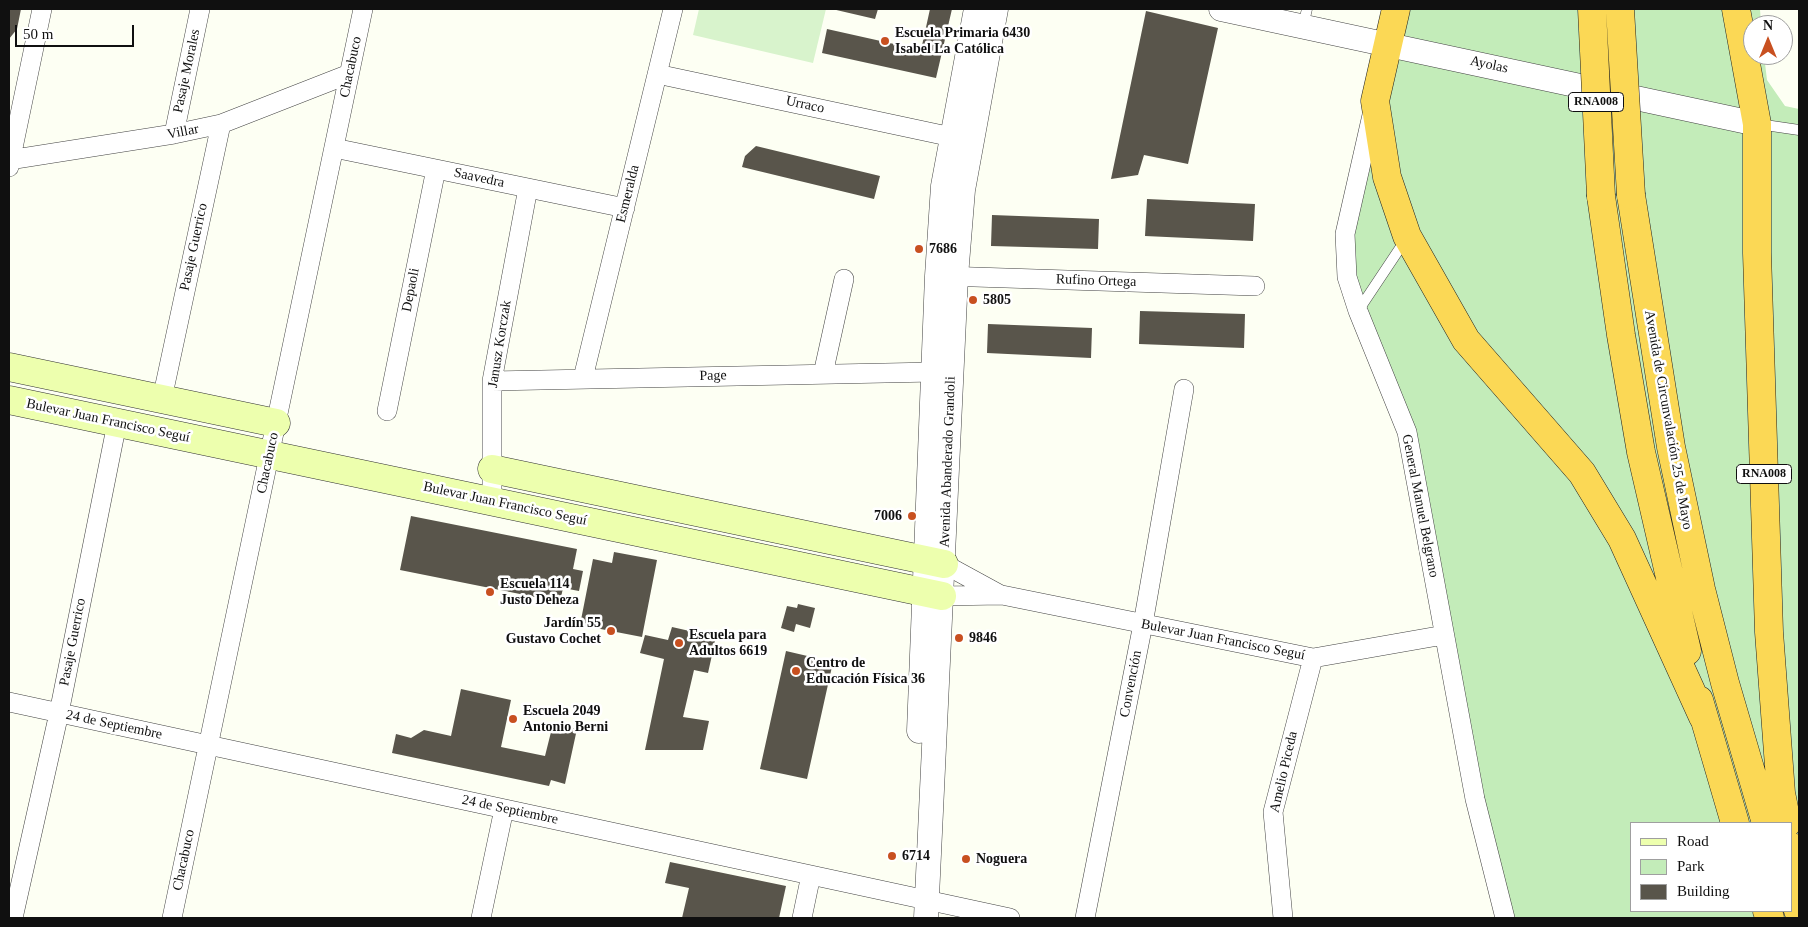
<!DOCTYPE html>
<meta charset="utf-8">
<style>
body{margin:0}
#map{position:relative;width:1808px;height:927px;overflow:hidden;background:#fdfff3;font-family:"Times New Roman",serif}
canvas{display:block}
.frame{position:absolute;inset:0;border:10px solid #101010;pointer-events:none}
.legend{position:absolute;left:1630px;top:822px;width:162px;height:90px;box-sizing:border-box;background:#fff;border:1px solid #9f9f9f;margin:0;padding:6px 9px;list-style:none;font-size:15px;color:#101010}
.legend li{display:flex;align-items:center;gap:10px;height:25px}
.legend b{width:25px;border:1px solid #9f9f9f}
.north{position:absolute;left:1743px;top:15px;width:50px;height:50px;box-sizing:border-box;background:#fff;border:1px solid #9f9f9f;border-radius:50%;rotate:0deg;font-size:14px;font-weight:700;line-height:20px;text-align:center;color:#101010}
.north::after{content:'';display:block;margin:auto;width:18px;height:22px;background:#c85020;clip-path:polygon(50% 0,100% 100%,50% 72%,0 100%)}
.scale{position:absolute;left:15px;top:25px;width:119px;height:22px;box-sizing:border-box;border:2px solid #101010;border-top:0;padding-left:6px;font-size:15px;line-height:18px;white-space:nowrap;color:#101010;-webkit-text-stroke:4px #fff;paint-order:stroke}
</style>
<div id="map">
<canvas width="1808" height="927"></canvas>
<div class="frame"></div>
<ul class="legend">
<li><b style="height:6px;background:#edffae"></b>Road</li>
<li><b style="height:14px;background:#c3ecb9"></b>Park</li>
<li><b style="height:14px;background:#59554b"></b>Building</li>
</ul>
<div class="north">N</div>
<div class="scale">50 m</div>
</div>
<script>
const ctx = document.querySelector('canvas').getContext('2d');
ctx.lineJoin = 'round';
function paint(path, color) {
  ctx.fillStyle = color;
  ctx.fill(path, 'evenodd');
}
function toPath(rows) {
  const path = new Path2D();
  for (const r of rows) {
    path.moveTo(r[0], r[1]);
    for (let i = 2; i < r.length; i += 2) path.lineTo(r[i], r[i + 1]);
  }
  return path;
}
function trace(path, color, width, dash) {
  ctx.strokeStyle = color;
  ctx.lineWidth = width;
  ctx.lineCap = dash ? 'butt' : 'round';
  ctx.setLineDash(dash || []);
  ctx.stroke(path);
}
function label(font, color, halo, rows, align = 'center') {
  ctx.font = font + ' "Times New Roman",serif';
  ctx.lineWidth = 5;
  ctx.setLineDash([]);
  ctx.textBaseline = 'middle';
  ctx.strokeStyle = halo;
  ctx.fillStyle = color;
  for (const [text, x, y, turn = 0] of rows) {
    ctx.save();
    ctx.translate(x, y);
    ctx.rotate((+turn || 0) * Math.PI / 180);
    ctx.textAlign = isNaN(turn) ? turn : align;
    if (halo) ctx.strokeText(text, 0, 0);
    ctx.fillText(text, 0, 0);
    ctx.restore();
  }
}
const green = toPath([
 [1396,9,1760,9,1761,25,1753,25,1753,55,1764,55,1767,80,1785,106,1799,109,1799,918,1505,918,1407,432,1358,311,1345,234],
 [1632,823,1792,823,1792,911,1632,911]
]);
const pitch = toPath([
 [699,9,826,9,813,63,693,35]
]);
const building = toPath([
 [9,9,21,9,17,29,9,39],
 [832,9,878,9,875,19],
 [930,9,952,9,936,78,822,53,827,29,921,50],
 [1146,11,1218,28,1188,164,1144,155,1138,175,1111,179],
 [756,146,880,176,874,199,742,167,745,156],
 [1147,199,1255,204,1253,241,1145,236],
 [992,215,1099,219,1098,249,991,246],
 [1140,311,1245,314,1244,348,1139,344],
 [988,324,1092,328,1091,358,987,353],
 [411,516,577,549,573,569,583,571,579,591,563,588,560,602,400,570],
 [614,552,657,560,642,637,580,625,593,559,612,563],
 [798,604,815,608,810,628,796,624,794,632,781,628,787,606,797,608],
 [672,627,716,637,708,673,694,670,683,717,709,721,703,750,645,750,664,659,640,653,645,635,668,640],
 [786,651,833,662,807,779,760,769],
 [461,689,511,700,501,747,545,756,553,724,577,729,565,784,551,780,549,786,392,753,396,734,411,738,424,730,451,736],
 [670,862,786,886,779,918,682,918,689,888,665,883]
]);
const service = toPath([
 [1303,26,1307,9],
 [1758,124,1799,130],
 [1358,311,1406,239]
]);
const minor = toPath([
 [657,74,952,137],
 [1372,115,1345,234,1347,277,1358,311,1407,432,1475,799,1505,918],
 [174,134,200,9],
 [334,148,625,208],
 [9,160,174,134,221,124,349,74],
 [9,167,42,9],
 [943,276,1255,286],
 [823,374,844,279],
 [583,378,673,9],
 [492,381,934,372],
 [162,399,221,124],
 [387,411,436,169],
 [492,502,492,381,528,188],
 [944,564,999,594],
 [942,596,1002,595,1313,658,1444,635],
 [9,702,1010,918],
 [13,918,59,713,117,423],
 [172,918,363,9],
 [481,918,504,809],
 [802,918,811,875],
 [1085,918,1143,624,1184,389],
 [1283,918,1273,812,1313,658]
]);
const tertiary = toPath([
 [1221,9,1757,124],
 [919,731,937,276,943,186,976,9],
 [926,918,956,276,963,190,996,9]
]);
const secondary = toPath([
 [9,367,276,423],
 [9,400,942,596],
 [492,469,944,564]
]);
const motorway = toPath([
 [1396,9,1375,101,1387,177,1407,236,1466,340,1582,473,1622,539,1703,717],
 [1736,9,1757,124,1757,253,1769,632,1781,793,1787,823],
 [1631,195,1671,447,1701,589,1725,683,1766,823],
 [1601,196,1621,335,1641,452,1687,651],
 [1699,700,1735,823],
 [1792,847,1799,884],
 [1792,892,1799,913],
 [1767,911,1770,918]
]);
const motorwayBridge = toPath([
 [1592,9,1601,196],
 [1620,9,1631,195]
]);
const markers = [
 [885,41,5,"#c85020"],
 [919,249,5,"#c85020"],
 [973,300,5,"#c85020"],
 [912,516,5,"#c85020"],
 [490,592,5,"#c85020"],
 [611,631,5,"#c85020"],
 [959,638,5,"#c85020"],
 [679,643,5,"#c85020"],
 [796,671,5,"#c85020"],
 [513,719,5,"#c85020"],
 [892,856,5,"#c85020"],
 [966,859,5,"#c85020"]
];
const shields = [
 [1596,102,55],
 [1764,474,55]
];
const shieldNames = [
 ["RNA008",1596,102],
 ["RNA008",1764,474]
];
const poiNames = [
 ["Escuela Primaria 6430",895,33],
 ["Isabel La Católica",895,49],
 ["7686",929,249],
 ["5805",983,300],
 ["7006",902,516,"right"],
 ["Escuela 114",500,584],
 ["Justo Deheza",500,600],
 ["Jardín 55",601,623,"right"],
 ["Gustavo Cochet",601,639,"right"],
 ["Escuela para",689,635],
 ["Adultos 6619",689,651],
 ["9846",969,638],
 ["Centro de",806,663],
 ["Educación Física 36",806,679],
 ["Escuela 2049",523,711],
 ["Antonio Berni",523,727],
 ["6714",902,856],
 ["Noguera",976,859]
];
const streetNames = [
 ["Ayolas",1489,65,12],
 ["Chacabuco",351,67,-78],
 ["Pasaje Morales",187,71,-78],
 ["Urraco",805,105,12],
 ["Villar",183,132,-11],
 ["Saavedra",479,178,12],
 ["Esmeralda",628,194,-76],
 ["Pasaje Guerrico",194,247,-78],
 ["Rufino Ortega",1096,281,2],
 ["Depaoli",411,290,-79],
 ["Janusz Korczak",500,344,-81],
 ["Page",713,376,-1],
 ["Avenida de Circunvalación 25 de Mayo",1668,420,80],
 ["Bulevar Juan Francisco Seguí",108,421,12],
 ["Avenida Abanderado Grandoli",948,462,-88],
 ["Chacabuco",268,463,-78],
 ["Bulevar Juan Francisco Seguí",505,504,12],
 ["General Manuel Belgrano",1420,506,79],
 ["Bulevar Juan Francisco Seguí",1223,640,11],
 ["Pasaje Guerrico",73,642,-79],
 ["Convención",1131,684,-79],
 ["24 de Septiembre",114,725,12],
 ["Amelio Piceda",1284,772,-77],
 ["24 de Septiembre",510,810,12],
 ["Chacabuco",184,860,-78]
];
paint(green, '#c3ecb9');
paint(pitch, '#d8f3cc');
paint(building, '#59554b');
trace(service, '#434343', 11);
trace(minor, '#434343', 20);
trace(tertiary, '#434343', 25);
trace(secondary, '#323232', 29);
trace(motorway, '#212121', 29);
trace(service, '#fff', 10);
trace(minor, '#fff', 19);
trace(tertiary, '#fff', 24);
trace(secondary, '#edffae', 28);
trace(motorway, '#fbd855', 28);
trace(motorwayBridge, '#212121', 29, []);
trace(motorwayBridge, '#fbd855', 28);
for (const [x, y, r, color] of markers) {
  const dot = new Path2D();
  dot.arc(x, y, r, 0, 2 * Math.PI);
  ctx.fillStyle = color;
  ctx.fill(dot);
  trace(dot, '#fff', 2);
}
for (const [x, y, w] of shields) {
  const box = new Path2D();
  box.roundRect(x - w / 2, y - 9.5, w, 19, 4);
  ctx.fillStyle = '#fff';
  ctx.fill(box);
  trace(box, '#101010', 1);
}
label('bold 12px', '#101010', null, shieldNames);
label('bold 14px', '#101010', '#fff', poiNames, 'left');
label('14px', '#101010', '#fff', streetNames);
</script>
